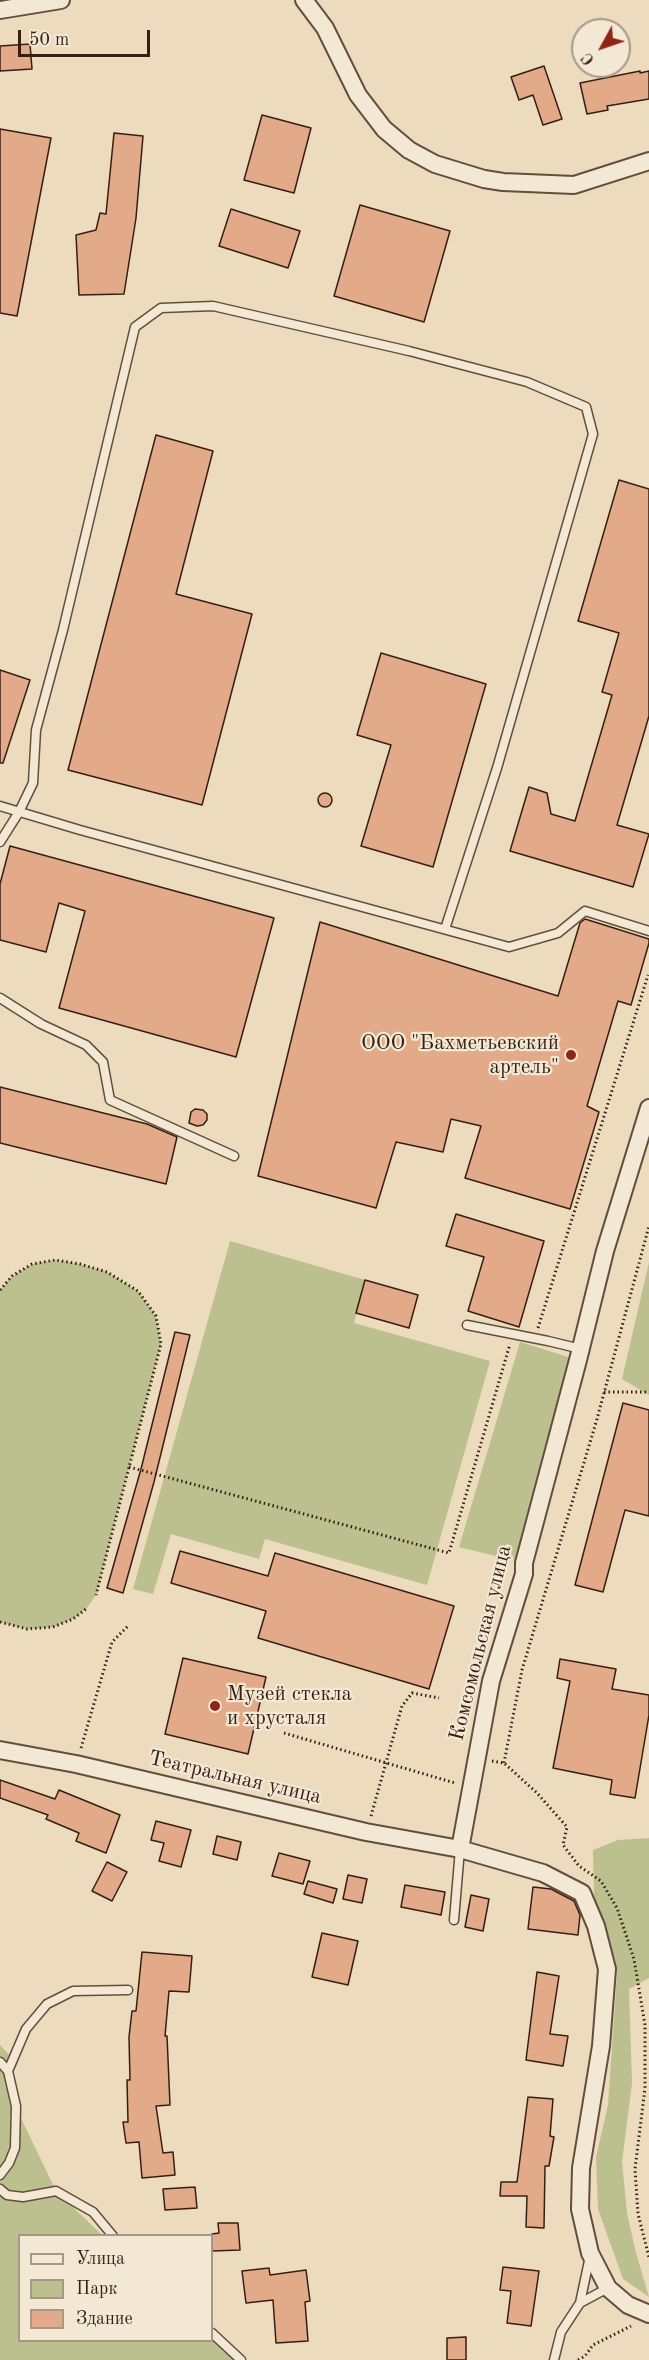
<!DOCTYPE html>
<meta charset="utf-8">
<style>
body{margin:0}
#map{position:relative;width:649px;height:2360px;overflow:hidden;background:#ecdbbd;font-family:"Old Standard TT",serif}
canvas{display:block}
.legend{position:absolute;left:18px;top:2234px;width:195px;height:108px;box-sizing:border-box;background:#f3e8d4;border:2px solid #a89787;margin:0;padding:8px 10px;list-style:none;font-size:18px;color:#371e14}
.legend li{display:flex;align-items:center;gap:12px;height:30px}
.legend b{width:30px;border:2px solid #a89787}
.north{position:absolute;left:571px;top:18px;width:60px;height:60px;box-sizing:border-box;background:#f3e8d4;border:2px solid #a89787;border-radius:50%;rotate:230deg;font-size:16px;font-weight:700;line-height:24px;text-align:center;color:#371e14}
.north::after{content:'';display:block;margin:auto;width:21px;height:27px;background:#8f2418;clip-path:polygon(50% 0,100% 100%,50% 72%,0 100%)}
.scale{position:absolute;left:18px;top:30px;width:132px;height:27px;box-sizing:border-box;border:3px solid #371e14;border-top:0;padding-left:8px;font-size:18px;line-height:21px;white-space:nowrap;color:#371e14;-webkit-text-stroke:4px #f3e8d4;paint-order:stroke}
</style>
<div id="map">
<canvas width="649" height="2360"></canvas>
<ul class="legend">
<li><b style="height:8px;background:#f3e8d4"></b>Улица</li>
<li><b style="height:16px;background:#bcbf8e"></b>Парк</li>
<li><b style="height:16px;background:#e2aa89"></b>Здание</li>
</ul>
<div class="north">С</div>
<div class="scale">50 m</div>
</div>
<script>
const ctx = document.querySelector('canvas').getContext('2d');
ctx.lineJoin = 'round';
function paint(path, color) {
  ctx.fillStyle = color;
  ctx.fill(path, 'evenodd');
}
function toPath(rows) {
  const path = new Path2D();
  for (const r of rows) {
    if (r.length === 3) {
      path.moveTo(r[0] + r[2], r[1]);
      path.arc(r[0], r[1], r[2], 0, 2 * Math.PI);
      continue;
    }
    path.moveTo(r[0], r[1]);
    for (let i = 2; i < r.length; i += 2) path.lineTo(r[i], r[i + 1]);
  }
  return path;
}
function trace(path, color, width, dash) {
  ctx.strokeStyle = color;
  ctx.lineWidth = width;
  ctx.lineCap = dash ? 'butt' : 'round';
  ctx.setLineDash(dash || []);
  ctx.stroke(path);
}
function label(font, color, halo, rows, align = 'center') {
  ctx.font = font + ' "Old Standard TT",serif';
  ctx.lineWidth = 4.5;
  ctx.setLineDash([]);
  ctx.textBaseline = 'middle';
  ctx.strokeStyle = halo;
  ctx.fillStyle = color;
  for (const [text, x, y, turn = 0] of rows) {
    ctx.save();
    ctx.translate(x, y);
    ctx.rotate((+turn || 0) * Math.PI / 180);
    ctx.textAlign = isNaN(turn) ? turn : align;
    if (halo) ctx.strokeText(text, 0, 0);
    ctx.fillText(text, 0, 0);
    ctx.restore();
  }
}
const green = toPath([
 [230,1241,365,1280,354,1323,490,1361,427,1585,265,1539,259,1559,171,1534,153,1594,133,1589],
 [55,1260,80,1264,107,1272,138,1291,156,1316,161,1344,96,1595,86,1609,73,1619,53,1627,27,1629,0,1622,0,1290,12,1276,32,1264],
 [649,1262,649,1395,622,1379],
 [520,1342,578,1360,524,1563,459,1547],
 [649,1838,649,1978,629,1989,632,2083,622,2162,627,2213,636,2253,649,2297,623,2279,598,2209,596,2157,608,2105,617,1974,594,1896,593,1850,618,1840],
 [0,2045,11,2057,6,2087,56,2191,102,2235,20,2236,20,2340,212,2340,212,2333,240,2360,0,2360]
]);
const building = toPath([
 [30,44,32,69,0,71,0,46,30,44],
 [544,66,562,119,543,125,533,95,519,100,511,77,544,66],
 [640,71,640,73,649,71,649,99,607,106,608,110,587,114,580,83,640,71],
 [262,115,311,128,294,193,244,180,262,115],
 [0,129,51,138,17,316,0,313,0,129],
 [114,133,143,136,136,218,124,294,79,295,76,235,96,230,100,213,106,214,114,133],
 [360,205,450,231,424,322,334,296,360,205],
 [231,209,300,231,288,268,219,246,231,209],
 [156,435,213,451,176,594,252,614,202,805,68,770,156,435],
 [619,480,649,489,649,716,617,825,649,834,633,887,510,851,529,787,547,793,551,814,575,821,612,695,602,692,619,633,578,621,619,480],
 [381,653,486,684,433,867,361,846,391,745,357,735,381,653],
 [0,670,30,680,3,763,0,763,0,670],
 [325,800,7],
 [10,846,274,918,236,1057,59,1008,85,911,59,903,46,952,0,940,0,884,10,846],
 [585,919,649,939,649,943,631,1005,618,1001,587,1106,599,1112,570,1209,465,1178,481,1126,451,1119,443,1152,396,1142,376,1208,258,1176,320,922,558,996,580,923,585,919],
 [0,1087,147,1124,177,1137,166,1184,0,1143,0,1087],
 [195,1109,203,1110,207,1114,207,1120,203,1125,197,1126,189,1123,191,1112,195,1109],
 [456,1214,544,1241,519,1327,468,1311,484,1257,446,1246,456,1214],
 [365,1280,418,1295,409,1328,356,1313,365,1280],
 [175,1332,190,1335,154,1482,123,1593,107,1588,141,1469,175,1332],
 [623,1403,649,1410,649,1516,625,1510,603,1592,575,1585,623,1403],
 [180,1551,268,1576,275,1553,454,1606,429,1689,258,1638,266,1611,171,1583,180,1551],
 [183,1658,266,1677,248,1754,165,1734,183,1658],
 [560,1659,616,1669,612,1689,649,1695,649,1715,635,1798,610,1794,612,1780,553,1768,570,1681,557,1678,560,1659],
 [0,1780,55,1799,59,1790,120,1815,106,1853,76,1841,79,1833,46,1819,48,1815,0,1798,0,1780],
 [156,1821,191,1830,181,1867,159,1861,164,1843,151,1840,156,1821],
 [217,1836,241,1842,237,1860,213,1854,217,1836],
 [279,1853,310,1861,303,1884,272,1876,279,1853],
 [107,1862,127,1872,112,1901,92,1891,107,1862],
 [348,1875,367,1879,362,1903,343,1899,348,1875],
 [308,1881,337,1889,333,1903,304,1894,308,1881],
 [405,1885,445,1892,441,1915,401,1907,405,1885],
 [533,1887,551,1889,574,1901,580,1915,578,1935,528,1929,533,1887],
 [471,1895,489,1899,483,1931,465,1927,471,1895],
 [322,1933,358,1941,348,1985,312,1977,322,1933],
 [142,1952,192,1956,189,1992,169,1991,165,2036,167,2036,170,2105,156,2106,163,2153,173,2152,175,2175,142,2178,139,2142,126,2143,123,2122,128,2122,127,2080,130,2080,129,2037,132,2011,136,2011,142,1952],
 [537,1972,559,1976,550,2034,568,2036,563,2066,526,2060,537,1972],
 [528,2097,553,2099,550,2136,554,2137,549,2166,545,2166,544,2228,526,2227,527,2196,500,2196,501,2182,517,2182,528,2097],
 [195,2187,197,2208,165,2210,163,2189,195,2187],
 [218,2223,238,2223,240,2250,212,2251,212,2234,219,2233,218,2223],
 [503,2267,539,2271,531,2326,507,2323,511,2291,500,2290,503,2267],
 [269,2268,270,2275,306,2270,310,2301,305,2302,308,2341,276,2343,273,2300,246,2303,242,2271,269,2268],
 [466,2337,466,2360,447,2360,447,2338,466,2337]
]);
const path = toPath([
 [0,1290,12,1276,32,1264,55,1260,80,1264,107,1272,138,1291,156,1316,161,1344,96,1595],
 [538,1328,648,975],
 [604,1392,649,1392],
 [129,1467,449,1553,510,1344],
 [0,1622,27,1629,53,1627,73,1619,86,1609],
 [284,1733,455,1783],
 [81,1748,112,1642,129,1625],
 [492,1761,504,1763,537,1793,567,1827,563,1845,579,1866,601,1881,617,1908,634,1959,645,2025,645,2088,635,2169,638,2214,649,2257],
 [504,1763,522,1670,597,1419,649,1226],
 [371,1816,402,1706,412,1693,439,1698],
 [578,2360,585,2356,593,2345,631,2326]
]);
const service = toPath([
 [0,806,80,830,509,947,558,933,585,911,649,931],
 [0,842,19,812,33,783,36,730,63,630,135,327,161,308,213,306,409,351,527,382,586,407,593,434,497,768,445,929],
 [0,998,41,1024,86,1045,103,1062,110,1100,234,1156],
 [467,1325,548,1341,581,1349],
 [454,1920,460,1849],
 [0,2062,8,2071,16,2106,15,2148,9,2163,0,2175],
 [8,2071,26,2029,47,2004,73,1991,128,1990],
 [0,2189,7,2195,23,2197,56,2191,93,2212,113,2236],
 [580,2303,608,2288],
 [212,2333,241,2360],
 [554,2360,561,2332,580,2303,590,2256]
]);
const minor = toPath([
 [304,0,325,28,358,95,384,129,409,150,435,164,484,179,503,182,574,185,649,161],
 [0,10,61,0],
 [0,1750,76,1764,366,1832,460,1849,543,1873,582,1893,596,1926,607,1969,601,2046,581,2168,580,2209,590,2253,608,2288,628,2305,649,2314],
 [460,1849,491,1681,524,1574,524,1563,578,1360,605,1251,649,1108]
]);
const markers = [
 [571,1055,6,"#8f2418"],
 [215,1706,6,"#8f2418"]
];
const poiNames = [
 ["ООО \"Бахметьевский",559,1043],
 ["артель\"",559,1067],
 ["Музей стекла",227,1694,"left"],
 ["и хрусталя",227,1718,"left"]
];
const streetNames = [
 ["Комсомольская улица",481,1643,-76],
 ["Театральная улица",235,1778,13]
];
paint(green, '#bcbf8e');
paint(building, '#e2aa89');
trace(building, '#371e14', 1.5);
trace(service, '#644d3e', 11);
trace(minor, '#644d3e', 20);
trace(path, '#371e14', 3, [1.5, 3]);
trace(service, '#f3e8d4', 8);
trace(minor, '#f3e8d4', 16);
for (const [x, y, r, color] of markers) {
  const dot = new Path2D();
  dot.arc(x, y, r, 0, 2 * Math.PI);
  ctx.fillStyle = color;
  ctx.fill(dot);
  trace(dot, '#f3e8d4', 2);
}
label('21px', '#371e14', '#f3e8d4', poiNames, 'right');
label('21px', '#371e14', '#f3e8d4', streetNames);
</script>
